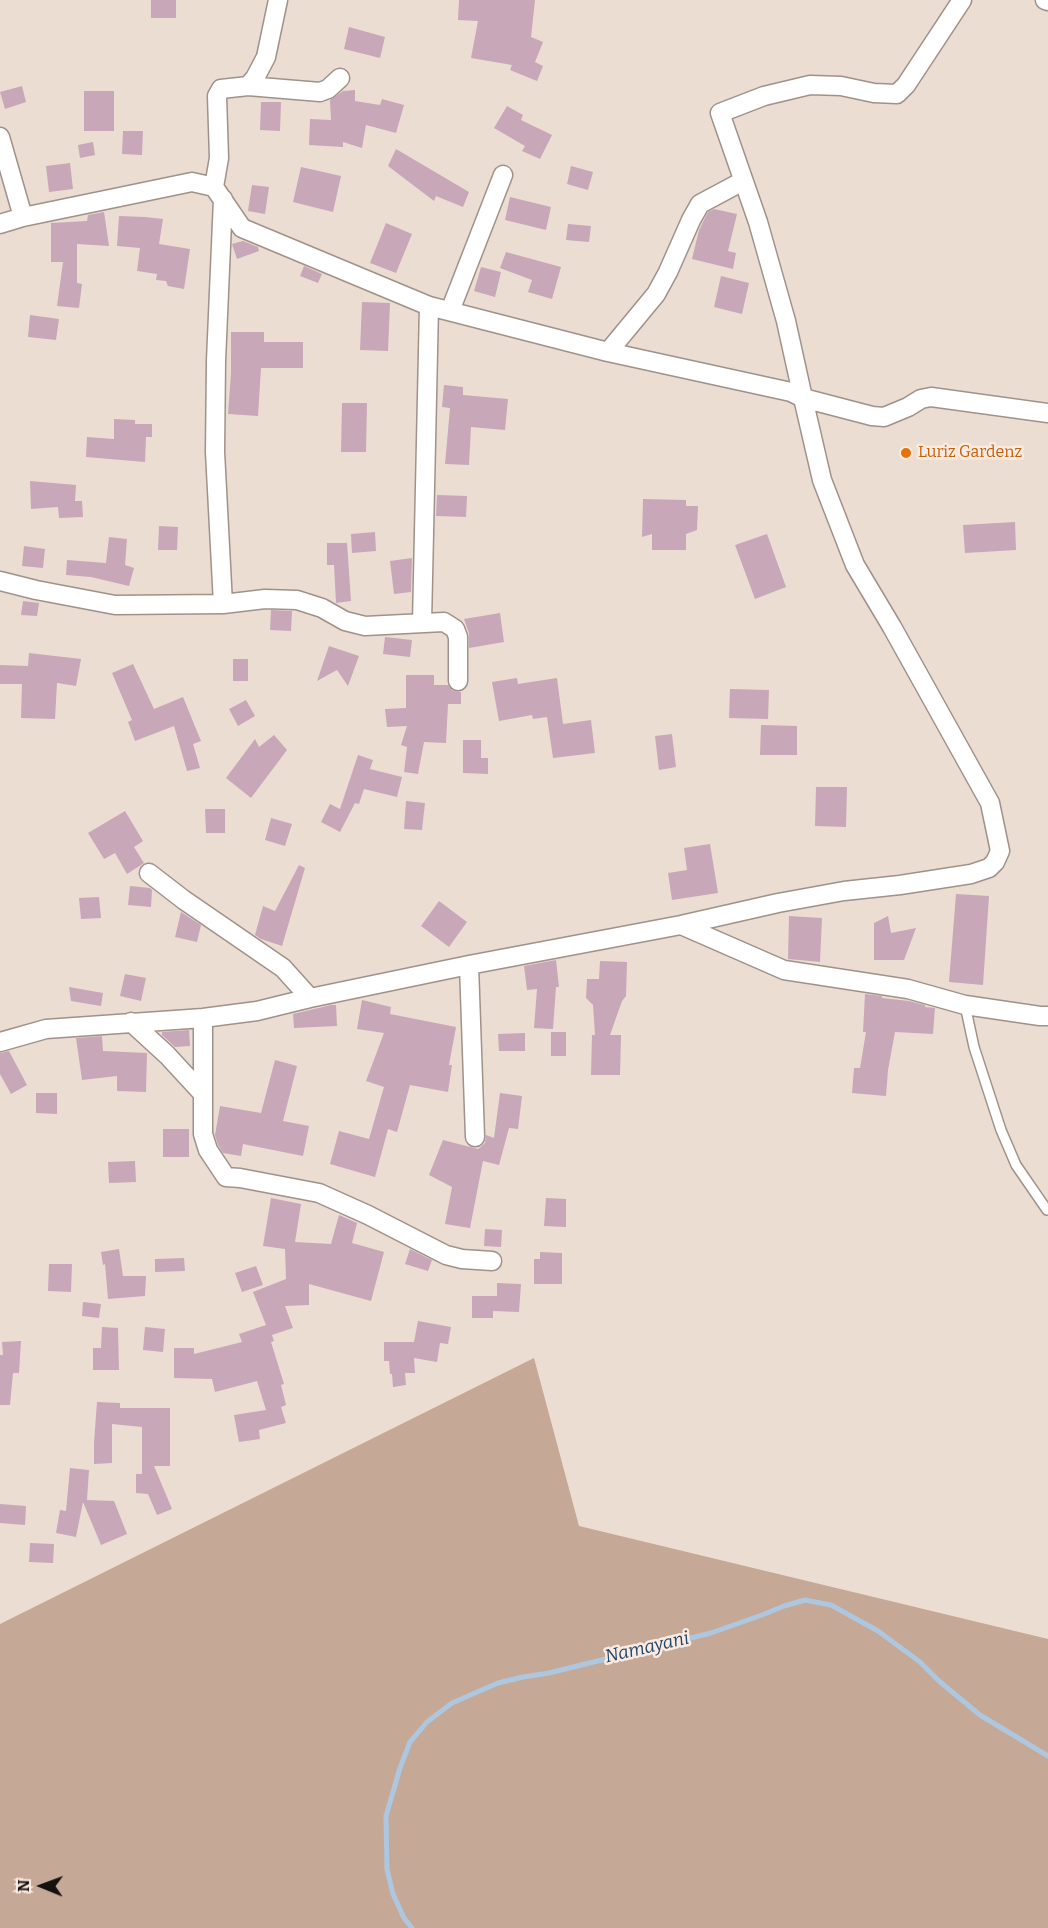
<!DOCTYPE html>
<style>
body{margin:0}
#map{position:relative;width:1048px;height:1928px;overflow:hidden;background:#ecddd3;font-family:Bitter,serif}
canvas{display:block}
.north{position:absolute;left:12px;top:1856px;width:60px;height:60px;-webkit-text-stroke:4px #faeae1;paint-order:stroke;rotate:271deg;font-size:16px;font-weight:700;line-height:24px;text-align:center;color:#16110e}
.north::after{content:'';display:block;margin:auto;width:21px;height:27px;background:#16110e;clip-path:polygon(50% 0,100% 100%,50% 72%,0 100%)}
</style>
<div id="map">
<canvas width="1048" height="1928"></canvas>
<div class="north">N</div>
</div>
<script>
const ctx = document.querySelector('canvas').getContext('2d');
ctx.lineJoin = 'round';
function paint(path, color) {
  ctx.fillStyle = color;
  ctx.fill(path, 'evenodd');
}
function toPath(rows) {
  const path = new Path2D();
  for (const r of rows) {
    path.moveTo(r[0], r[1]);
    for (let i = 2; i < r.length; i += 2) path.lineTo(r[i], r[i + 1]);
  }
  return path;
}
function trace(path, color, width, dash) {
  ctx.strokeStyle = color;
  ctx.lineWidth = width;
  ctx.lineCap = dash ? 'butt' : 'round';
  ctx.setLineDash(dash || []);
  ctx.stroke(path);
}
function label(font, color, halo, rows, align = 'center') {
  ctx.font = font + ' Bitter,serif';
  ctx.lineWidth = 5;
  ctx.setLineDash([]);
  ctx.textBaseline = 'middle';
  ctx.strokeStyle = halo;
  ctx.fillStyle = color;
  for (const [text, x, y, turn = 0] of rows) {
    ctx.save();
    ctx.translate(x, y);
    ctx.rotate((+turn || 0) * Math.PI / 180);
    ctx.textAlign = isNaN(turn) ? turn : align;
    if (halo) ctx.strokeText(text, 0, 0);
    ctx.fillText(text, 0, 0);
    ctx.restore();
  }
}
const green = toPath([
 [534,1358,579,1526,1048,1639,1048,1928,0,1928,0,1624]
]);
const stream = toPath([
 [412,1928,404,1918,393,1894,387,1869,386,1816,400,1768,410,1742,427,1722,452,1703,498,1683,523,1677,549,1673,711,1633,762,1615,784,1606,805,1600,831,1605,878,1631,920,1662,939,1681,980,1715,1048,1756]
]);
const building = toPath([
 [151,0,176,0,176,18,151,18],
 [459,0,535,0,531,37,543,42,535,62,543,66,537,81,510,70,512,65,471,58,478,21,458,20],
 [349,27,385,37,380,58,344,49],
 [22,86,26,102,5,109,0,92],
 [355,90,355,101,380,105,382,99,404,105,396,133,366,125,362,148,343,142,343,147,309,145,310,119,331,120,330,100,343,91],
 [84,91,114,91,114,131,84,131],
 [261,102,281,102,280,131,260,130],
 [507,106,523,115,521,120,552,135,540,159,522,151,525,146,494,128],
 [123,131,143,131,142,155,122,154],
 [93,142,95,155,80,158,78,145],
 [396,149,469,192,463,207,436,196,434,201,388,166],
 [70,163,73,189,49,192,46,166],
 [571,166,593,172,588,190,567,184],
 [301,167,341,176,333,212,293,202],
 [252,185,269,187,265,214,248,211],
 [510,197,551,207,546,230,505,220],
 [714,209,737,214,728,251,736,253,733,269,692,259,699,230,708,212],
 [104,212,109,246,77,244,77,283,82,284,79,308,57,306,63,262,51,262,51,223,87,221,88,215],
 [119,216,145,217,163,219,159,244,190,249,184,289,168,286,166,281,156,280,157,274,137,271,140,248,117,246],
 [386,223,412,234,396,273,370,263],
 [568,224,591,226,589,242,566,240],
 [243,241,258,247,259,251,237,259,232,244],
 [506,252,561,267,552,299,528,292,532,280,500,268],
 [304,266,322,274,318,283,300,276],
 [481,267,501,272,495,297,474,291],
 [721,276,749,283,742,314,714,307],
 [362,302,390,303,388,351,360,350],
 [30,315,59,319,56,340,28,337],
 [231,332,264,332,264,342,303,342,303,368,261,368,258,416,228,414,231,373],
 [444,385,463,387,463,395,508,399,505,430,471,427,469,465,445,464,450,408,442,407],
 [342,403,367,403,366,452,341,452],
 [114,419,135,420,135,424,152,424,152,437,146,437,145,462,86,457,87,437,114,439],
 [30,481,76,485,75,501,82,501,83,517,59,518,58,507,31,509],
 [437,495,467,496,466,517,436,516],
 [643,499,686,500,686,506,698,506,697,530,686,534,686,550,652,550,652,534,642,537],
 [1015,522,1016,550,965,553,963,525],
 [159,526,178,527,177,550,158,550],
 [375,532,376,551,352,553,351,534],
 [767,534,786,587,755,599,735,545],
 [109,537,127,539,125,565,134,568,129,586,91,577,66,575,67,560,106,563],
 [327,543,347,543,351,601,336,603,334,565,327,565],
 [24,546,45,549,43,568,22,566],
 [412,558,411,592,394,594,390,561],
 [23,601,39,603,37,616,21,615],
 [271,610,292,611,291,631,270,630],
 [500,613,504,642,469,648,469,633,464,619],
 [385,637,412,640,410,657,383,654],
 [329,646,359,656,348,686,337,670,317,681],
 [29,653,81,659,76,686,57,683,55,719,21,718,22,684,0,684,0,665,28,666],
 [233,659,248,659,248,681,233,681],
 [133,664,154,709,183,697,201,741,193,744,200,768,187,771,174,726,135,741,128,722,132,720,112,673],
 [406,675,434,675,434,685,448,685,453,691,461,692,461,704,448,704,446,743,424,742,418,774,404,772,407,747,401,745,407,726,387,727,385,709,406,708],
 [517,678,518,684,557,678,563,724,591,720,595,753,553,758,547,717,533,719,532,715,499,721,492,682],
 [730,689,769,690,768,719,729,718],
 [246,700,255,716,238,726,229,709],
 [761,725,797,726,797,755,760,755],
 [672,734,676,767,659,770,655,736],
 [274,735,287,750,251,798,226,778,255,739,259,747],
 [463,740,481,740,481,758,488,758,488,774,463,773],
 [358,755,373,760,370,769,402,777,397,797,364,789,359,804,355,803,340,832,321,822,330,804,340,809],
 [816,787,847,787,846,827,815,826],
 [406,801,425,803,422,830,404,829],
 [205,809,225,809,225,833,206,833],
 [125,811,143,841,134,847,144,863,127,874,115,853,104,859,88,833],
 [271,818,292,824,285,846,265,840],
 [710,844,718,893,672,900,668,873,687,870,684,848],
 [299,865,305,868,282,946,261,939,255,935,263,906,275,911],
 [130,886,150,888,152,890,151,907,128,905],
 [956,894,989,896,983,985,949,982],
 [99,897,101,918,81,919,79,898],
 [439,901,467,922,449,947,421,926],
 [181,912,201,925,197,942,175,937],
 [789,916,822,918,820,962,788,959],
 [888,916,891,933,916,928,904,960,874,960,874,923],
 [556,960,559,987,556,987,553,1029,534,1028,537,989,527,990,524,966],
 [600,961,627,962,626,996,622,1001,610,1035,621,1035,620,1075,591,1075,592,1035,595,1035,593,1005,586,998,587,979,599,979],
 [125,974,146,978,141,1001,120,996],
 [69,987,103,993,101,1006,71,1001],
 [865,994,882,996,882,998,909,1001,925,1005,925,1007,935,1008,933,1034,895,1032,888,1070,886,1096,852,1093,854,1068,860,1068,866,1032,863,1032],
 [362,1000,391,1007,390,1014,456,1027,449,1065,452,1065,448,1092,410,1085,397,1132,388,1129,375,1177,330,1164,339,1131,369,1139,384,1087,366,1081,384,1033,357,1029],
 [331,1005,336,1005,337,1026,294,1028,293,1014],
 [189,1030,190,1046,175,1047,162,1035,162,1032],
 [551,1032,566,1032,566,1056,551,1056],
 [525,1033,525,1051,499,1051,498,1034],
 [102,1036,103,1051,147,1053,146,1092,117,1091,117,1076,82,1080,76,1038],
 [9,1051,27,1085,11,1094,0,1074,0,1053],
 [275,1060,297,1066,283,1121,309,1126,303,1156,243,1144,241,1156,223,1153,218,1145,215,1135,220,1106,261,1113],
 [36,1093,57,1093,57,1114,36,1113],
 [500,1093,522,1096,518,1129,509,1128,499,1165,483,1161,470,1228,445,1224,452,1187,429,1175,443,1140,478,1149,485,1143,486,1135,494,1138],
 [163,1129,189,1129,189,1157,163,1157],
 [135,1161,136,1182,109,1183,108,1162],
 [271,1198,301,1204,295,1242,331,1244,339,1215,357,1223,352,1243,384,1252,371,1301,309,1284,309,1305,285,1306,293,1328,272,1335,274,1341,271,1342,284,1384,281,1385,286,1405,281,1407,286,1423,259,1430,260,1439,239,1442,234,1415,266,1410,257,1381,215,1392,212,1379,174,1378,174,1348,194,1348,194,1354,242,1342,239,1334,266,1325,253,1292,286,1279,285,1249,263,1246],
 [546,1198,566,1199,566,1227,544,1226],
 [485,1229,502,1230,501,1247,484,1246],
 [119,1249,123,1276,146,1276,145,1296,108,1299,105,1264,103,1265,101,1252],
 [410,1249,432,1260,428,1271,405,1264],
 [540,1252,562,1253,562,1284,534,1284,534,1259,540,1259],
 [184,1258,185,1271,155,1272,155,1259],
 [49,1264,72,1264,71,1292,48,1291],
 [256,1266,263,1285,242,1292,235,1273],
 [497,1283,521,1284,519,1312,493,1311,493,1318,472,1318,472,1296,497,1296],
 [83,1302,101,1304,99,1318,82,1316],
 [418,1321,451,1327,448,1344,440,1343,437,1362,414,1358,415,1373,405,1373,406,1385,393,1387,392,1374,390,1374,389,1361,384,1361,384,1342,414,1342],
 [102,1327,118,1328,119,1370,93,1370,93,1348,101,1348],
 [145,1327,165,1329,163,1352,143,1350],
 [21,1341,19,1373,13,1373,10,1405,0,1405,0,1355,3,1355,2,1342],
 [97,1402,120,1403,120,1408,170,1408,170,1466,154,1466,172,1509,157,1515,148,1494,136,1493,136,1474,142,1474,142,1427,112,1424,112,1463,94,1464,94,1443],
 [70,1468,89,1470,87,1500,114,1501,127,1534,101,1545,83,1502,76,1537,56,1533,60,1510,66,1511],
 [0,1504,26,1506,25,1525,0,1523],
 [30,1543,54,1544,53,1563,29,1562]
]);
const lane = toPath([
 [965,1005,974,1047,1001,1130,1016,1165,1047,1210]
]);
const street = toPath([
 [962,0,906,85,897,94,874,93,841,86,810,85,764,96,720,113,758,222,786,321,803,398,872,416,884,417,908,407,921,399,931,397,1048,413],
 [1045,0,1048,1],
 [248,86,320,92,328,89,340,78],
 [0,137,23,217],
 [214,187,219,158,217,96,221,89,248,86,255,78,266,57,278,0],
 [0,224,23,217,192,182,214,187,242,228,429,306,608,352,791,392,803,398,822,480,855,565,892,627,990,803,1000,851,995,862,989,868,971,874,900,885,844,891,778,903,681,925,469,965,310,998,257,1011,203,1018,46,1029,0,1042],
 [450,311,503,175],
 [608,352,656,294,668,272,691,220,700,204,743,181],
 [0,581,36,590,115,605,223,604,265,599,297,600,322,608,345,621,365,626,444,622,455,629,458,637,458,681],
 [223,604,215,452,216,361,223,199],
 [422,623,429,306],
 [149,873,184,900,283,968,310,998],
 [681,925,784,970,908,989,965,1005,1040,1016,1048,1016],
 [469,965,475,1137],
 [203,1018,203,1134,208,1150,226,1177,240,1178,319,1193,368,1215,446,1255,462,1259,492,1261],
 [131,1022,167,1055,203,1094]
]);
const markers = [
 [906,453,6,"#e8710a"]
];
const foodNames = [
 ["Luriz Gardenz",918,453]
];
const waterNames = [
 ["Namayani",647,1648,-13]
];
paint(green, '#c5a896');
trace(stream, '#aec7e0', 5);
paint(building, '#c8a7b8');
trace(lane, '#a09189', 12);
trace(street, '#a09189', 21);
trace(lane, '#fff', 9);
trace(street, '#fff', 18);
for (const [x, y, r, color] of markers) {
  const dot = new Path2D();
  dot.arc(x, y, r, 0, 2 * Math.PI);
  ctx.fillStyle = color;
  ctx.fill(dot);
  trace(dot, '#faeae1', 2);
}
label('16px', '#c56008', '#faeae1', foodNames, 'left');
label('italic 18px', '#1f4668', '#faeae1', waterNames);
</script>
